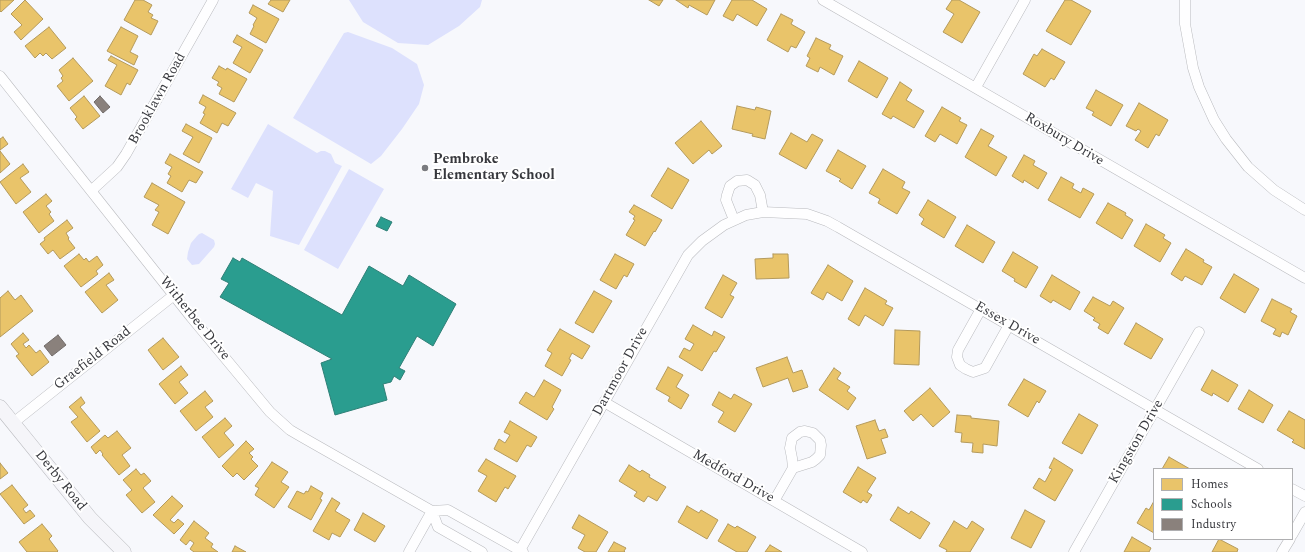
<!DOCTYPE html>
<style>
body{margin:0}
#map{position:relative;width:1305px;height:552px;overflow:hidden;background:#f7f8fc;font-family:Spectral,serif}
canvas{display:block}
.legend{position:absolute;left:1153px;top:468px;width:140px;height:72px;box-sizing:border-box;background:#fff;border:1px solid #afafb1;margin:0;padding:5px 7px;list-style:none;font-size:12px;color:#37383d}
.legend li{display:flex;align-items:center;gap:8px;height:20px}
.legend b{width:20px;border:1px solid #afafb1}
</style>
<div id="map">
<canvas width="1305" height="552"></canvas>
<ul class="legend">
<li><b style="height:11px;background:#e9c46a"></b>Homes</li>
<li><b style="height:11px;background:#2a9d8f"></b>Schools</li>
<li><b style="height:11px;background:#8a817c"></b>Industry</li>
</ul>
</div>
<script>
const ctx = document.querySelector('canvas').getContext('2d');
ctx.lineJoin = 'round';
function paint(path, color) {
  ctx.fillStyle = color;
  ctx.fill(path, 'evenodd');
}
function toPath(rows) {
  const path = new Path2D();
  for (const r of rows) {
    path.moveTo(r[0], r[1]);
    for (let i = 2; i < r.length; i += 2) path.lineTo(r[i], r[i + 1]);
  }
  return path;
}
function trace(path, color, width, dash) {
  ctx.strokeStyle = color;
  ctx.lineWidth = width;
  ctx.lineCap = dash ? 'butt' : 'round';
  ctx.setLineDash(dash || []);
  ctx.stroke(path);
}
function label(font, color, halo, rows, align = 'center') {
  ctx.font = font + ' Spectral,serif';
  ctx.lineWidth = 4;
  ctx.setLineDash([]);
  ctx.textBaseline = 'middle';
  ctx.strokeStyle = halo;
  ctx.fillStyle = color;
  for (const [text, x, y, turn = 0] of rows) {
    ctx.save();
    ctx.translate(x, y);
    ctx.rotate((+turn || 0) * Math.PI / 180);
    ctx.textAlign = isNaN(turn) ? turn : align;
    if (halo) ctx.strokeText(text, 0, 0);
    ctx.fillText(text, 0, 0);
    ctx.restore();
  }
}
const green = toPath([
 [349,0,482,0,480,7,459,26,428,45,398,43,363,22],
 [348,32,392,48,417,64,424,85,419,104,402,129,381,156,371,164,293,118,344,33],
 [268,124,317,153,321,151,325,151,331,154,335,163,342,166,299,245,270,236,273,191,256,183,248,198,231,189],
 [349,169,384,189,338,269,304,250],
 [202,233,214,240,215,244,214,247,199,264,192,265,187,259,188,252,191,243,197,236,199,234]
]);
const homes = toPath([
 [0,0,14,0,1,12,0,11,0,0],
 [25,0,43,19,21,40,14,32,22,25,11,14,25,0],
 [135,0,143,0,152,5,148,12,153,15,151,18,158,21,151,35,124,20,135,0],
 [271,0,290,0,283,12,268,4,271,0],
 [649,0,663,0,659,6,649,0],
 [676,0,715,0,707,15,689,5,688,8,676,0],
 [732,0,752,0,767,9,757,26,737,14,733,21,723,16,732,0],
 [952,0,959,0,980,12,962,43,943,32,954,14,946,9,952,0],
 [1065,0,1071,0,1091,11,1071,45,1046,31,1065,0],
 [253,5,279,19,266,43,250,34,254,26,253,25,257,18,249,13,253,5],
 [781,14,793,20,791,24,805,32,796,48,791,46,788,52,767,40,781,14],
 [49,27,66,48,52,59,46,53,43,56,40,53,35,58,25,46,49,27],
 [121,27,138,36,130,52,138,56,134,65,107,51,121,27],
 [237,35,263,50,250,73,233,63,242,47,233,42,237,35],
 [816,38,831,45,829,49,843,56,834,75,820,67,818,72,806,66,810,58,807,56,816,38],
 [1042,49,1065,62,1054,80,1051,78,1045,87,1023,74,1034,54,1037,56,1042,49],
 [111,56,138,70,130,85,127,83,121,95,105,86,117,65,108,60,111,56],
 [73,58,93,81,69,101,57,86,63,81,61,78,63,76,59,70,73,58],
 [859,61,888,78,877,98,848,81,859,61],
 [219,66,226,70,227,68,247,79,234,102,219,94,222,88,217,85,219,82,212,78,219,66],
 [900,82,912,90,906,100,924,111,914,128,893,116,891,119,882,114,900,82],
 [1096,90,1123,105,1111,126,1092,115,1094,112,1086,108,1096,90],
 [203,95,236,113,228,126,222,123,217,133,200,123,205,114,203,113,206,107,199,103,203,95],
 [84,96,100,116,83,129,75,119,77,117,70,108,84,96],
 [1139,103,1168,120,1159,136,1156,134,1148,148,1135,140,1141,131,1138,129,1136,131,1126,126,1139,103],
 [737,106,755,110,756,107,771,111,765,139,752,136,753,134,732,129,737,106],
 [942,107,961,118,959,121,967,125,957,144,940,134,935,142,925,136,942,107],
 [701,121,722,146,712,154,709,150,693,164,675,143,701,121],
 [186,124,212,138,199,163,183,154,193,137,182,131,186,124],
 [981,129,994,136,988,146,1007,157,996,176,965,157,981,129],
 [791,133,807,142,812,134,823,140,806,169,779,154,791,133],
 [3,137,8,144,0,150,0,139,3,137],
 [838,150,866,166,852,189,839,181,841,179,826,171,838,150],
 [0,151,10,164,0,173,0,151],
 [170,154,203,172,196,183,189,180,182,192,167,183,171,176,168,174,172,167,165,163,170,154],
 [1024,155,1035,161,1033,165,1047,173,1038,189,1024,180,1023,183,1012,176,1024,155],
 [23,164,29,172,20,178,31,192,16,204,0,182,23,164],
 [668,168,689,180,672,209,651,196,668,168],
 [883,169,905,182,902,188,910,192,897,214,878,203,880,199,869,193,883,169],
 [1061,177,1074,184,1072,188,1081,193,1083,188,1094,194,1080,218,1048,200,1061,177],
 [152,183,185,202,168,234,152,225,159,212,155,210,159,205,144,197,152,183],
 [46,194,52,201,46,206,51,212,49,214,54,221,39,233,23,212,46,194],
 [928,200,956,217,944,238,921,224,924,219,919,215,928,200],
 [1108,203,1126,213,1125,215,1133,220,1122,239,1096,223,1108,203],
 [634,205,662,220,655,232,654,231,645,246,626,235,635,220,633,219,635,216,629,212,634,205],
 [67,220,73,228,66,233,69,238,68,239,75,248,60,259,53,250,48,254,40,244,45,240,44,238,67,220],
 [1146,224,1165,235,1163,238,1171,243,1160,262,1134,246,1146,224],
 [967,225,995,242,983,263,955,246,967,225],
 [1186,249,1204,260,1203,262,1212,267,1202,285,1185,276,1182,281,1171,274,1186,249],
 [1013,252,1038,267,1026,288,1014,281,1015,279,1002,271,1013,252],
 [79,254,84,260,86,258,89,262,97,256,103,265,96,271,98,274,81,287,64,266,79,254],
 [615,254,634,264,627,277,624,275,616,289,600,280,615,254],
 [773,254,788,254,789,278,756,279,755,259,773,258,773,254],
 [828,265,853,281,842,301,827,292,823,300,811,293,828,265],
 [109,273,114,280,106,285,118,300,102,313,85,292,109,273],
 [1234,274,1259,289,1245,313,1220,298,1234,274],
 [723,275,737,283,730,295,734,297,722,318,705,308,723,275],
 [1052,275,1080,292,1070,310,1053,300,1051,303,1040,296,1052,275],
 [865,288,887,301,885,304,893,308,883,326,865,315,859,326,848,319,865,288],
 [8,291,15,300,21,295,33,311,0,337,0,298,8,291],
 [594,291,612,301,593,333,575,323,594,291],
 [1093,297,1110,306,1113,301,1124,308,1108,334,1098,328,1100,324,1093,320,1095,318,1084,311,1093,297],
 [1272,299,1292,309,1290,312,1297,316,1288,335,1282,332,1280,337,1273,334,1276,329,1261,321,1272,299],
 [1136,323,1163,339,1151,359,1124,344,1136,323],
 [693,325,712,336,714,331,725,337,716,352,714,351,702,371,679,357,684,348,690,351,694,344,685,339,693,325],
 [560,329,590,346,582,359,572,353,569,359,571,360,562,376,545,366,552,353,547,350,560,329],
 [895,330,920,331,919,365,894,364,895,330],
 [23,333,29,340,23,344,26,348,29,345,36,353,40,350,49,362,32,376,16,356,19,354,11,344,23,333],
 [163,338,179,357,163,370,148,350,163,338],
 [787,357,793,373,802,370,808,387,793,392,788,378,763,387,756,368,787,357],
 [181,366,188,375,179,382,188,393,175,404,159,384,181,366],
 [668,367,683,375,676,387,689,395,681,409,668,401,670,397,656,389,668,367],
 [834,368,841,373,837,379,850,387,847,391,856,398,848,410,819,390,834,368],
 [1212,370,1238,385,1228,402,1213,393,1212,396,1201,390,1212,370],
 [1024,379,1046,391,1039,403,1037,401,1028,417,1008,405,1024,379],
 [544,380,561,390,552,407,554,409,547,420,519,403,526,392,534,397,544,380],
 [930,388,950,412,933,427,921,414,913,421,904,411,930,388],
 [1249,390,1273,405,1263,423,1238,409,1249,390],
 [205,391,213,401,205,407,213,417,196,431,180,411,205,391],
 [719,392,731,399,734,394,752,404,735,432,718,422,724,412,712,405,719,392],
 [81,397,85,403,80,407,100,431,87,442,71,422,78,417,69,407,81,397],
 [1289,411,1305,420,1305,449,1292,442,1294,440,1277,430,1289,411],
 [1079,414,1098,425,1082,454,1062,443,1079,414],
 [957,415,971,416,971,418,999,421,997,446,983,444,983,453,972,452,973,443,961,442,962,433,955,432,957,415],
 [225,418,232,426,224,433,234,445,219,458,202,437,225,418],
 [875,420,879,431,885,429,888,437,881,439,886,453,867,459,856,426,875,420],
 [510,421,537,437,531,447,527,445,517,462,494,449,499,439,505,443,510,435,504,432,510,421],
 [117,431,131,448,122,455,130,466,119,475,102,455,103,454,100,450,96,454,91,447,105,435,108,438,117,431],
 [246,441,254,449,249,453,253,457,251,459,258,466,244,480,237,473,233,477,222,466,246,441],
 [1169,457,1190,469,1162,469,1169,457],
 [1054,458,1073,470,1055,501,1033,488,1039,478,1045,482,1052,469,1049,468,1054,458],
 [486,459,516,476,508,489,505,487,496,502,478,491,487,476,478,471,486,459],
 [272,462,288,472,281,482,289,487,274,508,255,495,259,488,255,486,272,462],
 [0,463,8,473,0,479,0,463],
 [629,465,640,472,642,470,650,475,649,477,666,487,657,501,648,496,644,502,634,496,637,492,619,481,629,465],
 [858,467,876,478,867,492,872,495,867,503,863,500,861,503,843,492,858,467],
 [136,469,141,475,144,473,151,481,143,488,155,502,142,513,126,495,132,490,123,480,136,469],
 [12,485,28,505,23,509,26,513,30,510,35,516,24,524,0,494,12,485],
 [311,486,323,493,320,499,322,500,311,520,288,507,297,491,304,494,306,491,308,492,311,486],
 [172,496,183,506,170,520,174,523,178,519,184,524,174,534,153,515,172,496],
 [332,498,340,503,335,511,350,520,340,537,332,533,329,540,313,531,332,498],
 [1154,501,1154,533,1137,523,1146,508,1149,510,1154,501],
 [687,506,699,513,701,510,718,520,707,539,678,522,687,506],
 [898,507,909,514,911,511,930,523,920,539,890,520,898,507],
 [1025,510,1045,521,1031,548,1011,538,1025,510],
 [363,513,385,526,375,542,354,530,363,513],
 [579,515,608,532,596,552,585,552,578,548,585,535,572,528,579,515],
 [194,521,209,533,205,538,213,544,211,547,218,552,194,552,190,549,194,543,190,540,186,545,180,540,194,521],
 [954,521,967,529,972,521,984,529,970,552,946,552,947,550,939,546,954,521],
 [42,524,52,536,49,539,58,551,57,552,27,552,19,542,42,524],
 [728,524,735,528,737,526,756,537,747,552,737,552,718,541,728,524],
 [1132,537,1151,548,1149,552,1124,552,1132,537],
 [1219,539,1238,549,1237,552,1212,552,1219,539],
 [614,542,626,548,624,551,625,552,608,552,614,542],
 [770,545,782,552,765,552,770,545],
 [235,546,246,552,232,552,235,546]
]);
const schools = toPath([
 [381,217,392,222,387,231,376,226,381,217],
 [233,258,240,262,242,258,342,315,369,266,403,286,409,275,456,304,433,346,417,336,399,368,405,371,400,380,394,376,391,382,383,384,387,400,335,415,321,363,332,359,220,297,229,283,221,279,233,258]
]);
const industry = toPath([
 [100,96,110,107,103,113,94,102,100,96],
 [58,335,66,345,52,356,44,346,58,335]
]);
const street = toPath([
 [823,0,1305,278],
 [1185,0,1185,24,1193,68,1199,87,1214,120,1226,139,1248,167,1274,190,1305,210],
 [0,76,191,317,270,412,290,430,302,437,432,511,438,527,482,552],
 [976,87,1025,0],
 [92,190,117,167,126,154,213,0],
 [734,220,726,200,727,195,730,186,737,181,747,180,755,185,760,195,763,212],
 [981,309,958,350,957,357,960,365,966,369,973,372,985,368,1009,325],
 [604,402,862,552],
 [13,423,174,295],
 [1292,489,1305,496],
 [774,501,793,468,792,458,790,448,792,438,800,432,805,431,813,433,820,440,821,445,820,455,816,459,812,462,793,468],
 [432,511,448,510,523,552],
 [1292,535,1305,512],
 [409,552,432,511],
 [519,552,688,255,702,241,724,225,746,215,763,212,807,214,827,221,838,227,1258,469],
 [1074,552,1199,332],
 [1282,552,1290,539]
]);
const secondary = toPath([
 [0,407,90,518,124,552]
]);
const markers = [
 [425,168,4,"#7a7b80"]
];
const streetNames = [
 ["Brooklawn Road",158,99,-61],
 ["Roxbury Drive",1064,140,31],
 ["Witherbee Drive",194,319,51],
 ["Essex Drive",1007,324,30],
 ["Graefield Road",93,359,-38],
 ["Dartmoor Drive",621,372,-61],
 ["Kingston Drive",1137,442,-60],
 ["Medford Drive",733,477,30],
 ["Derby Road",60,481,51]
];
const poiNames = [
 ["Pembroke",433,160],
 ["Elementary School",433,176]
];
paint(green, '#dde1fd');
paint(homes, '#e9c46a');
trace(homes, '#b49a5c', 1);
paint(schools, '#2a9d8f');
trace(schools, '#2e7f76', 1);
paint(industry, '#8a817c');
trace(industry, '#716b69', 1);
trace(street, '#b9babe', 11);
trace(secondary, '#b9babe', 15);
trace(street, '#fefeff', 10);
trace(secondary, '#f5f5f9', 14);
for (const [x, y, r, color] of markers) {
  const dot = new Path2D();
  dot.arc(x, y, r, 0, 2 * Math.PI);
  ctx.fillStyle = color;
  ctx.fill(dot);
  trace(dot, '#fff', 1.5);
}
label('14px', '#37383d', '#fff', streetNames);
label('bold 14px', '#37383d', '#fff', poiNames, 'left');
</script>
